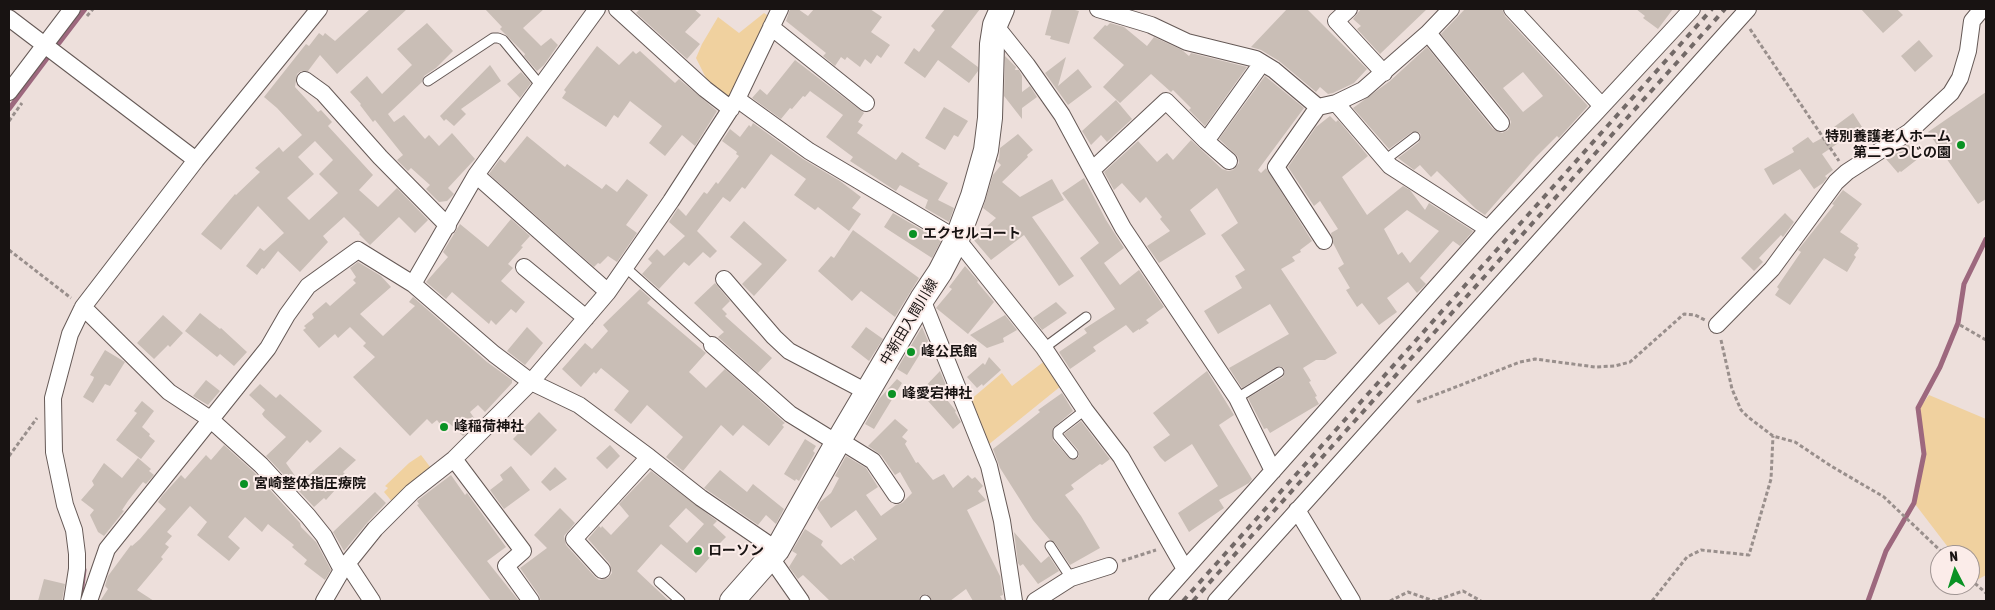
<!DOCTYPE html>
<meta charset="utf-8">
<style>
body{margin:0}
#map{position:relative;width:1995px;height:610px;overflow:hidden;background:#eddfdb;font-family:"Asap Condensed",sans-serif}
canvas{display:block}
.frame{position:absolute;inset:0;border:10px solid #181312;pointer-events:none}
.north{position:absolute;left:1930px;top:545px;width:50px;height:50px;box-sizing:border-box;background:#fbece9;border:1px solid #a09593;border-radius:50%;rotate:355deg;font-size:14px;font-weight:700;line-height:20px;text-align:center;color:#181312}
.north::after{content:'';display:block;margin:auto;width:18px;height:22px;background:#0a9224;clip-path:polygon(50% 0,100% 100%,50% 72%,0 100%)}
</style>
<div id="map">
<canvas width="1995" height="610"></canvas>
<div class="frame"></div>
<div class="north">N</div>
</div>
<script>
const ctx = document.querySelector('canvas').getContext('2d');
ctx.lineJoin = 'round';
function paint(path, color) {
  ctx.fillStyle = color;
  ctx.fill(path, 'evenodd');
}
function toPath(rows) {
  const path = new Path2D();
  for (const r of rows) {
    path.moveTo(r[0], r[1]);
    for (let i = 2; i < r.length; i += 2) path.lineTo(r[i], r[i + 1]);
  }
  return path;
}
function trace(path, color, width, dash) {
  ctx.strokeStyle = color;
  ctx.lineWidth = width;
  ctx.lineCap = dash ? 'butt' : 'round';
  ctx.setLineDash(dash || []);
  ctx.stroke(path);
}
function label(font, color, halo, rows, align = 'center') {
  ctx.font = font + ' "Asap Condensed","Noto Sans JP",sans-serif';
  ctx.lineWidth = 4;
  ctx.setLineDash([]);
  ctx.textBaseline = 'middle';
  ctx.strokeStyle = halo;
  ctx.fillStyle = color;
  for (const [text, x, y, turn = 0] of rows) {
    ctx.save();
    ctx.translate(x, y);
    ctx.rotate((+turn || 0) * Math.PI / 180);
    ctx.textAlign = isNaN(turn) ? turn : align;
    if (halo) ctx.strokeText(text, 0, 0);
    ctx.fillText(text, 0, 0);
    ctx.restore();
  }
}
const green = toPath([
 [764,13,770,17,732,99,709,84,696,58,702,44,718,17,739,33],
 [1046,360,1061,386,988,445,969,401,1002,373,1012,386],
 [1929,395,1986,419,1986,575,1975,581,1970,575,1970,555,1954,555,1915,504,1925,455,1919,409],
 [421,455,434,472,394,504,384,492,388,488,385,486,409,463]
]);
const stream = toPath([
 [59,43,85,9],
 [9,109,48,57],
 [81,594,84,570],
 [1868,601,1886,551,1914,503,1924,454,1918,408,1940,367,1958,323,1964,284,1986,239]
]);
const building = toPath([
 [370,9,407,9,337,74,320,55,308,71,301,71,297,74,295,87,318,112,321,110,332,122,328,126,373,175,359,190,378,207,397,188,428,220,415,233,399,217,370,245,359,234,360,233,344,217,323,236,328,242,300,272,278,251,264,269,262,268,257,275,246,266,260,248,264,251,284,233,258,206,221,250,201,234,235,194,236,195,260,172,255,168,279,147,283,152,302,135,277,108,264,97,306,44,309,46,319,33,323,36,325,33,335,41],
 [315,141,333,160,319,174,338,193,309,220,287,198,314,174,298,157],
 [485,9,544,9,523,28,541,46,551,38,558,45,544,65,537,71,524,56,525,54,500,29,502,27],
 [640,9,694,9,701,15,685,32,700,44,687,59,636,13],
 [790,9,798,9,808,16,814,9,870,9,882,17,871,32,890,45,881,58,877,55,871,64,865,59,860,67,847,57,845,60,841,57,835,66,823,56,826,53,786,21],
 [945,9,980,9,951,47,978,67,978,71,969,83,938,60,925,78,904,63,914,48,919,52,935,30,931,26],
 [1052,9,1071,9,1079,11,1069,44,1050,39,1051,36,1045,35],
 [1287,9,1307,9,1367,69,1354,83,1333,93,1328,94,1320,87,1316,92,1279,61,1261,50,1251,47],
 [1361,9,1427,9,1380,54,1357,29,1361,26,1353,19],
 [1465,9,1502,9,1505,16,1588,106,1559,138,1557,136,1536,157,1485,215,1476,209,1437,171,1431,177,1420,165,1414,170,1398,158,1419,142,1421,137,1420,133,1412,132,1389,149,1353,108,1390,81,1427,47,1493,129,1502,133,1508,130,1511,122,1509,117,1441,34],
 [1523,72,1543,96,1523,112,1503,88],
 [1636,9,1673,9,1658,29,1643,18,1645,16],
 [1861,9,1897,9,1903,15,1883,33],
 [427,23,453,51,436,68,424,76,422,82,388,114,394,122,404,115,425,139,429,135,439,146,452,133,475,159,448,188,454,194,447,201,439,202,426,189,430,185,411,168,408,171,397,160,403,155,375,120,373,122,360,105,361,104,350,92,367,76,382,94,412,65,397,49],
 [1110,23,1124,27,1147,46,1154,37,1182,50,1189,56,1191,53,1247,67,1205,126,1189,110,1191,108,1173,90,1171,92,1151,74,1120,103,1103,87,1124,65,1093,38,1105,25,1107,26],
 [1919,40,1933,56,1915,72,1901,56],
 [597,46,619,65,633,51,636,54,640,51,675,83,679,79,717,111,695,146,682,135,665,156,649,143,662,126,630,101,618,118,614,115,606,127,562,98,566,92,564,90],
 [1005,56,1016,67,1015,70,1019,70,1022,76,1022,92,1030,86,1037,97,1022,108,1022,119,1004,96],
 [1066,57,1058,86,1078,69,1092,87,1068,105,1045,73],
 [795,60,864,113,858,122,863,125,857,133,896,160,902,152,920,164,918,166,948,183,938,200,954,208,949,222,925,208,928,200,900,185,896,191,850,161,853,157,826,137,843,115,810,91,805,97,803,96,792,109,790,108,781,119,752,98,760,89,767,95],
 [490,65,501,81,461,109,466,114,454,126,446,119,444,121,440,116],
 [521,72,531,83,520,98,507,84],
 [1265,76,1304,108,1258,170,1261,173,1266,168,1312,241,1300,250,1301,252,1292,257,1295,261,1281,269,1337,353,1325,360,1316,360,1303,368,1311,381,1309,382,1317,396,1315,397,1319,404,1270,433,1267,428,1264,429,1248,398,1283,377,1285,372,1284,368,1279,366,1276,367,1242,388,1229,368,1289,334,1270,304,1218,334,1204,311,1242,288,1235,276,1245,270,1221,235,1238,223,1217,188,1190,210,1206,234,1159,263,1147,246,1170,231,1160,219,1162,217,1146,197,1140,203,1122,183,1114,190,1104,172,1138,141,1157,162,1167,153,1173,160,1191,140,1222,169,1228,171,1233,170,1239,163,1238,157,1219,139],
 [1986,92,1986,199,1978,204,1928,132],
 [1116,100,1132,119,1107,142,1101,135,1091,145,1082,131],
 [944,107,968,121,958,137,954,135,945,150,925,138],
 [1853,113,1862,127,1844,142,1843,140,1822,154,1833,170,1825,176,1827,178,1823,183,1814,189,1800,169,1773,185,1764,169,1794,152,1792,148,1808,137,1813,143,1824,137,1836,129,1834,127],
 [1330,116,1336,122,1338,120,1368,156,1342,177,1367,215,1403,186,1410,190,1425,210,1429,203,1473,231,1460,246,1453,241,1420,278,1426,284,1417,293,1408,282,1387,298,1397,312,1379,325,1362,303,1357,307,1346,290,1350,288,1338,268,1344,264,1333,243,1331,233,1338,229,1320,201,1314,206,1288,167,1316,127],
 [1407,210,1439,231,1410,263,1402,252,1398,255,1384,229],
 [753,123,803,159,840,181,861,197,852,208,861,214,849,231,818,207,815,210,794,195,806,179,771,154,745,189,742,187,730,202,723,197,697,231,717,251,710,258,703,252,689,266,684,262,659,289,642,274,652,263,648,259,657,249,664,256,685,236,669,222,678,208,686,216,704,192,707,194,716,182,718,184,739,156,736,154,737,152,722,141,730,129,740,137,749,125,751,127],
 [1018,134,1033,150,1027,155,1028,157,1002,182,1020,197,1052,179,1064,200,1032,217,1074,276,1059,286,1024,235,991,260,973,239,996,218,983,208,993,175,1001,165,997,161,999,159,1000,148],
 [527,136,565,167,567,164,602,189,606,184,617,192,627,179,648,195,626,225,637,233,617,262,608,256,600,264,598,263,594,267,489,174,500,159,505,163],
 [1908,144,1919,158,1901,172,1900,171,1898,173,1886,159],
 [1084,178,1106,220,1124,248,1104,263,1120,285,1139,270,1164,307,1146,320,1149,323,1139,330,1139,329,1133,333,1126,325,1093,347,1096,351,1070,369,1059,352,1087,333,1084,329,1115,309,1080,258,1099,243,1062,193],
 [1843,190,1862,204,1840,232,1858,244,1857,246,1859,248,1854,255,1856,257,1847,272,1824,258,1790,305,1775,295,1779,289,1777,287,1801,252,1798,250,1834,205,1832,204],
 [893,213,941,241,932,258,884,227],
 [1785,213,1794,222,1783,237,1781,235,1759,258,1763,262,1754,271,1741,258],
 [511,219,530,236,521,246,523,247,508,264,513,268,501,281,525,302,516,313,511,309,496,325,491,320,489,324,452,292,446,299,426,282,448,257,443,252,460,224,488,247],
 [744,221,787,260,754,296,742,284,762,264,730,237],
 [853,230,919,278,895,317,861,291,852,301,818,271,831,256,834,258],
 [358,262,381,276,391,287,360,314,383,336,415,306,409,302,413,297,487,362,512,380,512,383,485,412,478,405,470,412,477,422,463,436,449,423,443,428,437,420,432,424,427,419,410,436,353,377,375,357,363,346,366,343,350,327,338,338,335,334,319,348,303,330,306,328,304,326,314,318,312,314,326,302,330,306,356,283,353,280,356,277,350,268],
 [965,266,978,281,977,282,994,302,968,334,936,308,952,289,949,287],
 [715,283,730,301,722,309,727,314,725,316,772,358,758,373,718,337,724,332,694,303],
 [640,289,651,299,647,303,706,353,689,372,706,388,725,369,785,423,782,425,784,427,769,446,743,425,733,436,721,425,683,471,666,457,683,437,647,405,631,424,614,410,629,391,601,368,596,374,594,372,581,387,562,369,585,343,592,349,608,331,603,325],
 [1056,302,1067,313,1042,330,1033,318],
 [200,313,220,329,221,328,247,352,234,366,220,354,217,357,185,331],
 [163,315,183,333,170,347,168,345,154,359,137,343],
 [1005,315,1017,330,1003,338,1004,342,987,348,970,335],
 [527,327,543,343,525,365,507,351],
 [866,327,883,339,869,361,851,347],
 [922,327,928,341,907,375,897,369],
 [105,350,125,362,110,386,105,384,93,403,83,397,93,380,94,377,90,375],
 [989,357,1001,370,983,386,982,384,977,388,967,377,983,363,985,365],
 [940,371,948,390,943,395,956,411,955,412,961,422,953,429,920,392],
 [1207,371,1234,415,1219,425,1252,479,1249,483,1219,500,1224,508,1189,532,1178,513,1218,486,1192,444,1165,462,1160,457,1153,447,1170,435,1153,413],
 [897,379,902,383,874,429,865,424,879,399],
 [206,380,220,391,208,405,193,396],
 [260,384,276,398,280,394,322,431,310,443,307,440,286,463,300,483,340,447,356,460,343,472,346,475,335,487,336,489,326,500,324,498,314,507,266,456,286,437,264,417,262,414,265,410,249,395],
 [1062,393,1073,411,1053,428,1053,440,1069,458,1077,459,1079,456,1078,450,1064,434,1081,421,1110,459,1102,465,1100,464,1071,485,1074,489,1065,495,1081,516,1100,548,1070,565,1055,543,1050,540,1033,520,1000,468,993,449,1040,412,1038,410],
 [142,401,154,411,142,427,150,434,149,436,155,441,141,459,116,440,137,413,134,411],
 [539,412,557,430,531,456,513,439],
 [895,419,908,430,902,437,907,441,905,444,916,463,918,462,933,480,944,474,953,488,968,475,972,479,975,477,983,486,978,491,986,500,967,510,1000,576,1003,595,1000,596,1003,601,973,601,966,589,950,601,932,601,930,597,926,594,920,596,919,601,830,601,803,575,798,579,789,567,797,554,792,551,805,529,823,541,821,545,841,565,851,558,855,561,853,557,877,539,856,510,831,528,817,508,820,502,831,493,839,478,835,476,846,456,866,468,878,487,866,495,881,516,896,505,902,503,912,493,900,472,895,475,881,455,868,446],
 [805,439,816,446,813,451,815,453,799,481,796,479,795,481,784,474],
 [224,445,254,472,300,523,301,527,316,542,331,570,325,580,304,564,307,560,292,547,294,545,268,524,262,532,245,517,228,537,240,548,229,561,197,535,207,522,190,506,167,532,172,536,165,544,169,547,161,557,163,559,137,590,154,601,100,601,108,589,105,586,108,576,131,545,132,546,140,539,166,509,158,502,162,496,181,475,185,479,206,455,211,460],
 [610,445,620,456,607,469,596,458],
 [138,458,151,469,149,471,154,475,146,484,143,482,128,501,122,510,124,511,104,536,98,532,90,515,94,510,81,500,94,485,92,481,104,463,122,478],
 [511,466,530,490,504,509,490,490,503,480,500,475],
 [555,467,567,479,550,491,541,482],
 [720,470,747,492,753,484,784,509,776,524,766,515,758,525,704,488],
 [651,471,717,521,713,525,726,537,719,544,720,546,696,573,661,544,637,571,669,601,541,601,539,595,520,568,547,548,534,535,560,508,575,523,564,536,566,545,595,577,599,580,608,578,612,573,610,564,588,539,599,526,601,528,602,526,611,535,629,516,619,504],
 [686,508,704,524,687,543,669,526],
 [451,475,465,495,467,493,506,547,487,561,519,601,491,601,417,505,419,504,417,501,418,500],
 [375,492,386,503,367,523,344,551,333,532],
 [1014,532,1041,563,1049,556,1059,571,1038,584,1023,564,1020,566,1018,563],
 [44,579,65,584,62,601,38,601]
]);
const path = toPath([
 [87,16,93,9],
 [1750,29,1839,161],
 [9,121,22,103],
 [9,250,71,298],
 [1960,325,1986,340],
 [1721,340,1732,389,1741,410,1748,417,1773,436,1795,442,1831,466,1884,497,1945,555],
 [1417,402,1520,362,1535,359,1595,367,1615,366,1630,362,1684,314,1695,315,1705,320],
 [9,456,37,418],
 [1122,561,1156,550],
 [1970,579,1986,593],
 [1390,601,1408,592,1434,601,1463,591,1481,601],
 [1652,601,1687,557,1701,550,1749,555,1771,479,1773,436]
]);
const service = toPath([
 [428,81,493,38,498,38,503,40,541,86],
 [1385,160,1415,137],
 [625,267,712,345],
 [1044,348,1086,317],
 [1237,398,1279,372],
 [1073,454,1058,436,1058,431,1085,410],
 [1050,546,1071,578],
 [659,582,680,601],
 [925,600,926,601]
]);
const minor = toPath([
 [617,9,705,89,731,109],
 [1098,9,1151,25,1187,42,1256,59,1274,70,1318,107],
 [1349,9,1336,21,1384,73],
 [1512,9,1601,105],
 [9,18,196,160],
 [995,25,1027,65,1062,115,1123,228,1237,398,1273,471],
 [771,27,866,103],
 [1428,33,1501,123],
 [305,80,323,93,380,157,448,226],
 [9,92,72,9],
 [737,99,809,151,957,239,1044,348,1085,410,1121,457,1185,569],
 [1336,103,1390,166,1488,229],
 [1206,141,1229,161],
 [1092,170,1166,101,1206,141,1262,63],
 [476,175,608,292],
 [1324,241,1276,167,1318,107,1336,103,1363,90,1428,33,1451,9],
 [524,267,586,318],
 [724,279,774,337,789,351,867,392],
 [413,284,476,175,597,9],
 [922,299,989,466,1002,521,1014,601],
 [83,307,169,392,210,419,261,465,308,516,324,536,342,570],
 [1717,325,1772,269,1836,182,1847,172,1909,132,1951,93,1960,78,1968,51,1972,21,1982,9],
 [712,345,790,414,837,443],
 [839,440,873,461,896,495],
 [454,459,523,551,506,566,531,601],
 [1297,510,1352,601],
 [771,558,801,601],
 [347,563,372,601],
 [602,570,574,539,649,457],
 [72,601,77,569,77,554,74,530,65,505,54,452,53,398,70,334,83,307,196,160,319,9],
 [89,601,107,549,268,348,287,315,308,286,358,250,413,284,494,354,531,382,579,405,649,457,701,498,777,550],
 [324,601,342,570,375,529,412,492,454,459,531,382,608,292,671,201,737,99,780,9],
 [1035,601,1071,578,1109,566],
 [1157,601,1488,229,1692,9],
 [1216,601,1748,9]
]);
const secondary = toPath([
 [732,601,777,550,839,440,922,299,940,272,957,239,973,196,986,150,990,118,992,44,995,25,1002,9]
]);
const rail = toPath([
 [1183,601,1712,9],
 [1193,601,1725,9]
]);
const markers = [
 [1961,145,5,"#0a9224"],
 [913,234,5,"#0a9224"],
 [911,352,5,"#0a9224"],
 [892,394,5,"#0a9224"],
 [444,427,5,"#0a9224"],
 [244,484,5,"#0a9224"],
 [698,551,5,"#0a9224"]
];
const poiNames = [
 ["特別養護老人ホーム",1951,137,"right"],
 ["第二つつじの園",1951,153,"right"],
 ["エクセルコート",923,234],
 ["峰公民館",921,352],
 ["峰愛宕神社",902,394],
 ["峰稲荷神社",454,427],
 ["宮崎整体指圧療院",254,484],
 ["ローソン",708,551]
];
const streetNames = [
 ["中新田入間川線",909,322,-59]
];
paint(green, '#f0d19f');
trace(stream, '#9d687e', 5);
paint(building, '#c9beb6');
trace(service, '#655956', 11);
trace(minor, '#655956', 18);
trace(secondary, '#655956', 26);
trace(path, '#998f8c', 3, [4, 2.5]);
trace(service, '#fff', 9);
trace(minor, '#fff', 16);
trace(secondary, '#fff', 24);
trace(rail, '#726967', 4, [6, 6]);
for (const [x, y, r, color] of markers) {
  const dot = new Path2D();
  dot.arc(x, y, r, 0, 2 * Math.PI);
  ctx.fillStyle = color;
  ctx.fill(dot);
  trace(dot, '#fbece9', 2);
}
label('bold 14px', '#181312', '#fbece9', poiNames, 'left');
label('14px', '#181312', '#fbece9', streetNames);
</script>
